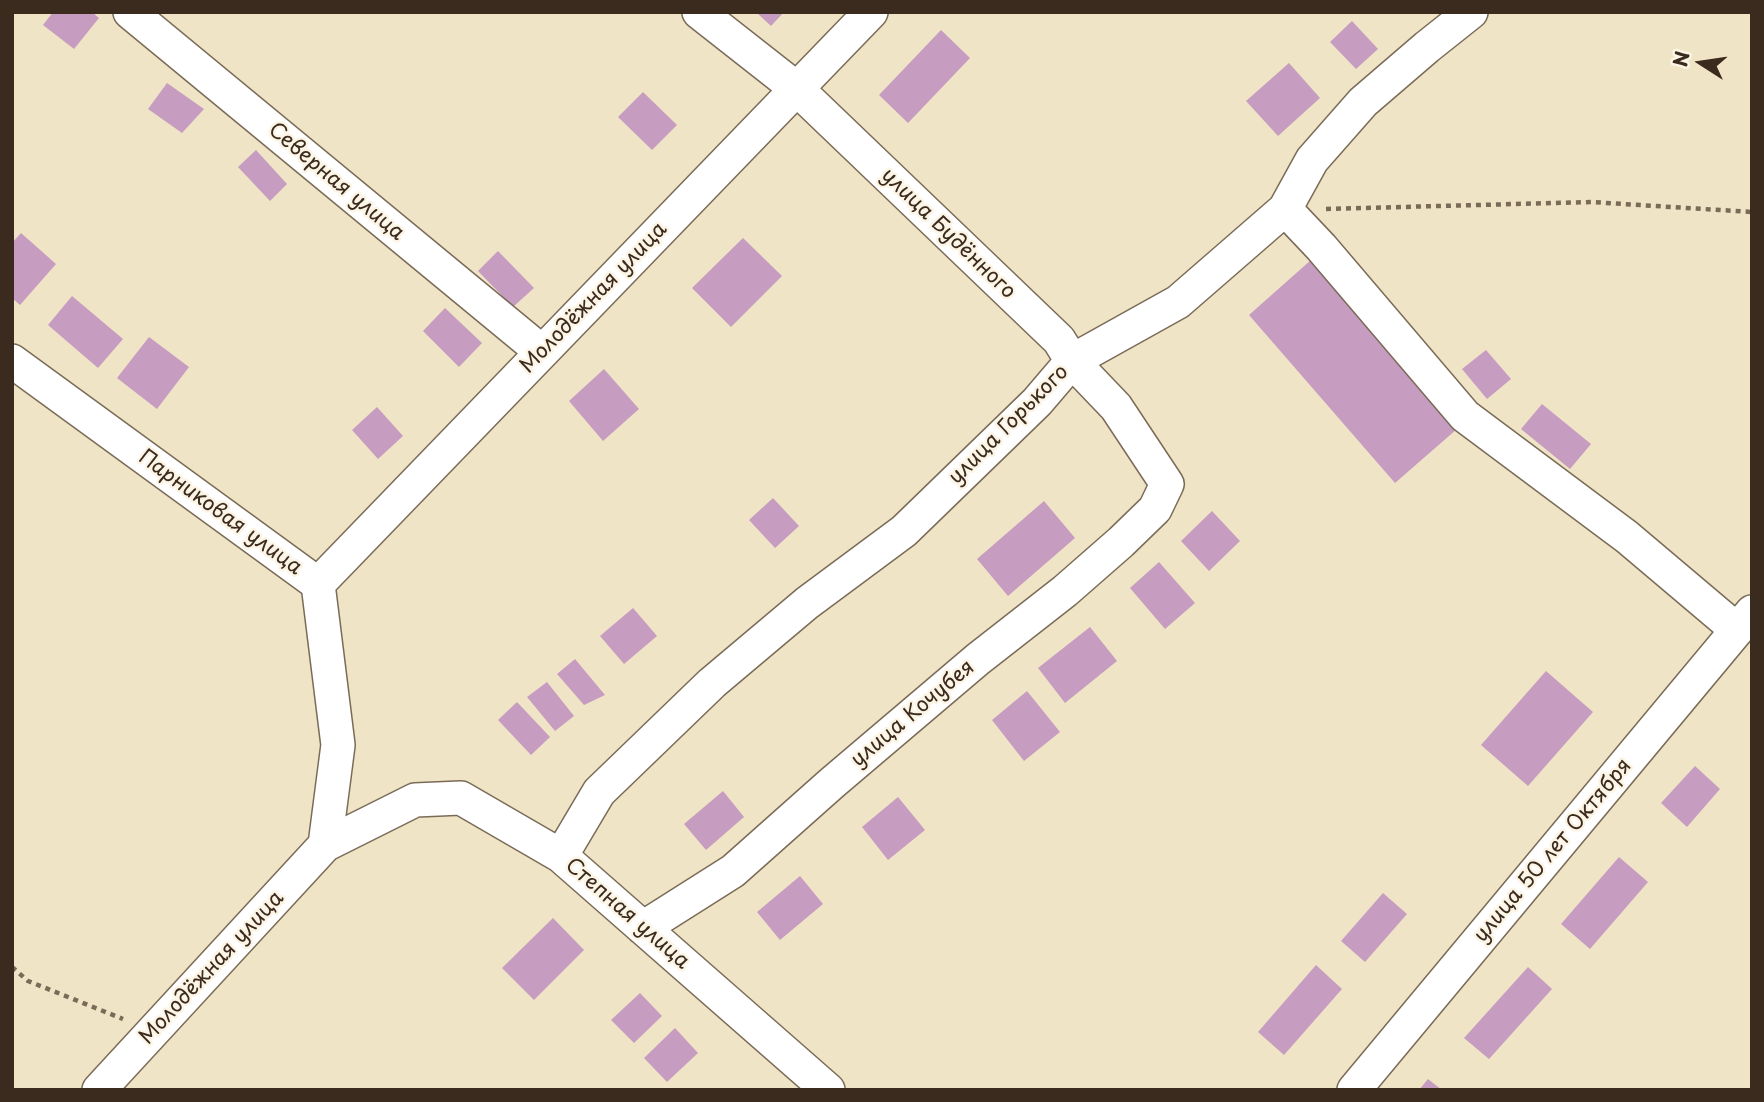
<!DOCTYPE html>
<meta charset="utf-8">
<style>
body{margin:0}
#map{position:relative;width:1764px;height:1102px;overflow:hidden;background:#efe4c5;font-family:"Playpen Sans",sans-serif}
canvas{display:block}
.frame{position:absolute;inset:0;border:14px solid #3b2a1e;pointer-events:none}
.north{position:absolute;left:1666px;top:28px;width:70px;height:70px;-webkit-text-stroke:5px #fcf5e5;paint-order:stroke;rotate:282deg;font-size:19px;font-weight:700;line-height:28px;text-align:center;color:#3b2a1e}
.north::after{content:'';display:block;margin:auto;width:24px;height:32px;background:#3b2a1e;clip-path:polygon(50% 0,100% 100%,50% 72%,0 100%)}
</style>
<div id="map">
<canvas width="1764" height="1102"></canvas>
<div class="frame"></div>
<div class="north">N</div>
</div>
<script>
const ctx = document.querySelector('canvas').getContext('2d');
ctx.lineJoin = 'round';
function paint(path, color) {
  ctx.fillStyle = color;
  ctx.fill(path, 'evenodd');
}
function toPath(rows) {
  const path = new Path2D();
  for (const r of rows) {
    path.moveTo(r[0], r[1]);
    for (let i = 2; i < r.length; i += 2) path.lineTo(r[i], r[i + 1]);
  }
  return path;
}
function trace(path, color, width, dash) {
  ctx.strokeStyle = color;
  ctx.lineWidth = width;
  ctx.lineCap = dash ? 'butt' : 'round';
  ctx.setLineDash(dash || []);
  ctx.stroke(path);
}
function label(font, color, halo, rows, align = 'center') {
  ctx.font = font + ' "Playpen Sans",sans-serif';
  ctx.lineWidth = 5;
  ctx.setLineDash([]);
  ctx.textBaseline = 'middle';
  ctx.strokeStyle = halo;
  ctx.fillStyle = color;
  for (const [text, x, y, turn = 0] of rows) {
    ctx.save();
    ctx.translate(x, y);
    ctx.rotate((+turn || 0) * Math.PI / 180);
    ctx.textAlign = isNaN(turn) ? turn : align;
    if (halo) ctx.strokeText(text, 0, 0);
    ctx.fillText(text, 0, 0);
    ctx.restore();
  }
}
const building = toPath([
 [53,12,92,12,99,18,74,49,43,25],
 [756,12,784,12,771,26],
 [1352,21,1378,49,1356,69,1330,42],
 [941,30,970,58,908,123,879,95],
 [1289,63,1320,98,1278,136,1246,101],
 [167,83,204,109,182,133,148,109],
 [643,92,677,125,652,150,618,117],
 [256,150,287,184,270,201,238,167],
 [21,233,56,264,20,305,12,298,12,243],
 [743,238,782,276,731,327,692,288],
 [498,251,534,288,513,307,478,271],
 [1311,260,1457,429,1395,483,1249,315],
 [72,296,123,339,98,368,48,325],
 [445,308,482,343,459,367,423,331],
 [149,337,189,367,157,409,117,378],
 [1486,350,1511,379,1487,399,1462,369],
 [604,369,639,409,603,441,569,401],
 [1542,404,1591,444,1570,469,1521,429],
 [377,407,403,436,378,459,352,430],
 [773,498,799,526,775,548,749,520],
 [1044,501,1075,538,1008,596,977,559],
 [1212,511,1240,541,1209,571,1181,541],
 [1159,562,1195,603,1165,629,1130,588],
 [633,608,657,636,624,664,600,636],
 [1090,627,1117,661,1065,703,1038,668],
 [575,659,605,695,584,705,557,674],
 [1546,671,1593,712,1528,786,1481,745],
 [547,682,574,716,555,731,527,697],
 [1027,691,1060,732,1024,761,992,720],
 [517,702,550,737,531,755,498,720],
 [1695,766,1720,789,1687,827,1661,803],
 [723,791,744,817,706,850,684,824],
 [898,797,925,830,888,860,862,827],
 [1619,857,1648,882,1590,949,1561,924],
 [800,876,823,904,780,940,757,912],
 [1383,893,1407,914,1365,962,1341,941],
 [553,918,584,950,534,1000,502,968],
 [1316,965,1342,989,1284,1055,1258,1032],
 [1528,967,1552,989,1489,1059,1464,1038],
 [640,993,662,1016,634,1043,611,1020],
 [675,1028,698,1053,667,1082,644,1058],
 [1428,1079,1442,1090,1419,1090]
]);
const path = toPath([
 [1326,209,1591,202,1752,212],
 [12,967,28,981,123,1019]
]);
const minor = toPath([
 [130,12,542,352],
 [1285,209,1321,247,1465,416,1627,537,1737,630],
 [12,361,318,584,338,745,325,845],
 [318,584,871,12],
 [561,856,599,792,712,683,807,603,904,531,1037,402,1072,361,1178,302,1285,209,1312,160,1363,102,1427,47,1471,12],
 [643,928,733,871,832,783,978,659,1065,591,1121,542,1155,509,1167,484,1116,407,1072,361,1059,340,797,89,699,12],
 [99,1090,325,845,415,800,461,798,561,856,828,1090],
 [1354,1090,1752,612]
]);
const streetNames = [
 ["Северная улица",336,182,40],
 ["улица Будённого",948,234,44],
 ["Молодёжная улица",594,298,-46],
 ["улица Горького",1009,425,-45],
 ["Парниковая улица",220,513,36],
 ["улица Кочубея",913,714,-40],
 ["улица 50 лет Октября",1553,851,-50],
 ["Степная улица",627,914,41],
 ["Молодёжная улица",212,968,-47]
];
paint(building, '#c79cc1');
trace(minor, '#7a6b58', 36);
trace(path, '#7a6b58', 4.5, [5, 5]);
trace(minor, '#fff', 33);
label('21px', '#3b2a1e', '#fcf5e5', streetNames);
</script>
